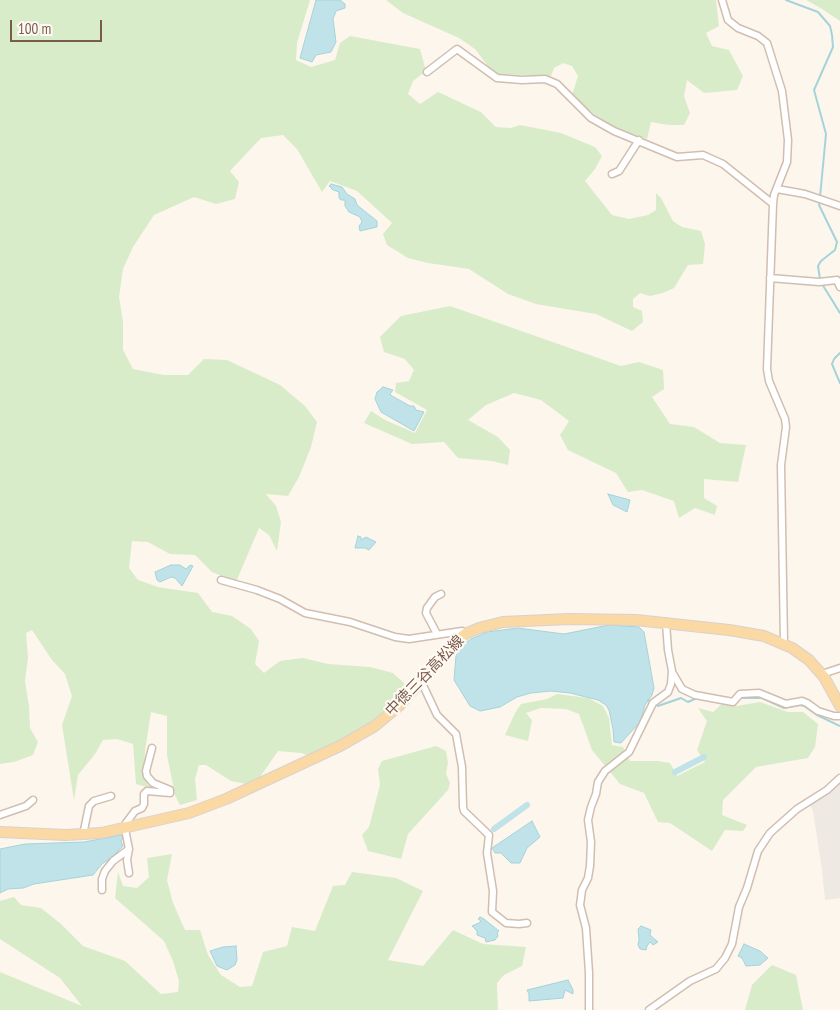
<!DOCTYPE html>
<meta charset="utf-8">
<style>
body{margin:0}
#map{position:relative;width:840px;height:1010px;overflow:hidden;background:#fdf6ec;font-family:"PT Sans Narrow",sans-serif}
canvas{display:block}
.scale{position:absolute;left:10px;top:20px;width:92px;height:22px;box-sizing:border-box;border:2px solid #7a5c4d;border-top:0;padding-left:6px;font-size:15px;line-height:18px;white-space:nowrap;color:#7a5c4d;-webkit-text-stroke:4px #fffaf3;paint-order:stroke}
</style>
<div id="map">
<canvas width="840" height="1010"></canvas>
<div class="scale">100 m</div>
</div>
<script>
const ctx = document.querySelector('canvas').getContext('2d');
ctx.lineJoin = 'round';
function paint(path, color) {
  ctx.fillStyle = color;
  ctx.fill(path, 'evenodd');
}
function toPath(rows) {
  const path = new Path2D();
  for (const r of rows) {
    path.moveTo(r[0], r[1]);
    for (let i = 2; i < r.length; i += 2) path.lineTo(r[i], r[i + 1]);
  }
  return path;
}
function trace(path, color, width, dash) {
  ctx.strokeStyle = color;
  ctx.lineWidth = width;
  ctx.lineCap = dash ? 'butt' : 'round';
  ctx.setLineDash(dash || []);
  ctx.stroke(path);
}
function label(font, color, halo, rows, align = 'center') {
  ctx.font = font + ' "PT Sans Narrow","Noto Sans JP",sans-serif';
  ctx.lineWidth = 4.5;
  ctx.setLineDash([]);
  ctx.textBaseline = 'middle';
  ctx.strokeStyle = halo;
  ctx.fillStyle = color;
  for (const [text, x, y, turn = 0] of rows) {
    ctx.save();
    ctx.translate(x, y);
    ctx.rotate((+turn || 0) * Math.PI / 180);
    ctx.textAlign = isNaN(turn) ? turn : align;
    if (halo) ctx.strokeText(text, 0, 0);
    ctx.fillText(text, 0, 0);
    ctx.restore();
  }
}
const industrial = toPath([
 [840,781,840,898,825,900,822,870,813,811,810,805,833,788]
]);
const green = toPath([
 [0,0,310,0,297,43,296,60,311,67,335,60,340,43,350,36,420,49,426,71,413,81,408,94,420,104,438,92,481,112,496,127,511,128,520,125,561,133,595,147,602,156,595,169,585,181,612,215,629,219,648,215,656,210,656,193,661,198,673,221,682,227,701,231,705,244,703,264,688,265,674,288,663,293,650,296,640,293,633,299,633,307,642,311,643,322,632,331,596,314,536,304,508,294,469,269,428,263,408,258,387,245,383,234,392,223,357,191,330,181,322,192,297,149,283,135,261,138,230,171,239,182,235,199,216,204,194,197,154,215,133,247,123,269,119,297,123,322,123,350,133,369,164,375,188,375,204,359,227,360,280,385,305,406,317,422,311,447,299,477,288,496,266,494,276,506,281,522,277,551,269,535,259,528,236,582,212,572,195,555,170,554,148,542,132,541,129,568,138,580,158,587,198,593,212,612,232,616,251,629,259,641,255,664,264,673,280,661,303,658,328,664,370,667,393,673,406,685,402,692,386,714,337,743,307,755,301,753,278,751,260,777,246,784,231,781,206,765,199,765,195,779,197,800,180,805,175,795,167,755,167,716,151,712,145,751,144,778,150,788,136,784,133,744,117,739,103,740,95,754,78,775,74,800,62,725,72,696,65,674,52,660,32,630,26,633,28,658,25,681,29,706,30,728,38,742,33,755,14,762,0,764],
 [386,0,716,0,719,26,706,33,712,46,729,50,743,76,737,90,704,93,687,80,684,96,690,113,684,125,669,125,651,122,647,139,616,128,594,114,572,95,578,76,572,66,563,63,554,68,551,76,494,74,475,49,459,38,403,13],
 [806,0,840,0,840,21,819,7],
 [450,306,621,366,639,362,663,370,664,389,652,397,670,424,694,427,720,443,746,445,738,482,704,479,704,498,717,506,715,515,695,508,679,518,674,501,642,490,628,492,616,473,568,450,560,435,569,421,541,400,514,393,486,405,468,420,498,437,510,450,508,465,492,461,458,458,444,442,412,444,364,423,371,411,385,420,415,433,427,410,395,392,396,383,409,381,414,370,405,359,384,352,380,337,401,316],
 [557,694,588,698,603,706,609,718,612,745,623,747,630,761,658,761,670,763,677,776,705,762,697,750,707,721,698,708,713,712,723,703,737,706,760,702,788,712,803,712,818,724,815,747,808,758,756,767,723,800,722,815,747,825,743,831,725,830,712,851,670,823,658,822,644,793,620,784,592,750,579,714,566,709,541,708,526,713,532,720,528,741,505,735,515,713,521,704,547,699],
 [436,746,446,751,448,763,446,774,450,783,448,790,408,834,401,859,368,851,362,835,369,827,380,785,378,769,382,761],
 [172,854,167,880,173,903,185,930,200,930,208,955,221,975,240,987,252,986,263,952,287,946,292,927,315,931,333,886,345,885,352,872,396,878,423,891,388,960,423,966,453,930,483,944,526,947,522,966,504,975,497,983,498,1010,0,1010,0,972,82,1006,60,978,0,939,0,901,14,897,21,905,41,908,61,924,83,946,125,961,161,994,178,992,179,981,173,961,164,941,115,898,118,872,123,886,137,888,149,877,147,858],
 [772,965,796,975,803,1010,745,1010,752,985]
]);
const water = toPath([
 [316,0,340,0,345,4,345,8,336,11,333,19,336,42,331,52,316,55,312,62,300,58,316,0],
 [331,184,342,187,347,194,355,199,357,205,377,221,377,227,360,231,359,226,362,222,360,217,349,212,345,206,345,200,341,200,339,198,339,192,333,190,329,186,331,184],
 [383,387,393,390,390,394,392,396,410,406,414,406,416,410,424,412,414,431,381,412,375,399,377,392,383,387],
 [608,494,630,500,627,512,613,505,608,494],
 [358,536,361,537,361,540,366,537,376,542,369,550,365,548,355,548,358,536],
 [171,565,180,565,186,569,190,565,193,566,182,586,175,578,171,577,160,582,157,580,155,572,171,565],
 [609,625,639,627,644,632,654,688,652,695,645,705,640,722,621,743,614,742,613,729,609,710,606,705,598,700,570,693,551,691,531,693,517,697,500,707,480,711,470,706,454,680,456,656,455,650,471,639,487,632,518,628,564,634,609,625],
 [532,821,540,837,527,848,520,863,511,863,501,853,495,853,492,848,532,821],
 [122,835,123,838,121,841,123,846,112,857,102,864,93,875,34,884,23,888,8,889,0,893,0,849,25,844,84,842,122,835],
 [480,917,484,919,499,931,497,933,498,936,495,940,486,942,485,938,477,935,477,931,472,926,479,923,481,921,478,919,480,917],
 [641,926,651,930,650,935,658,942,653,945,650,942,647,946,646,950,640,949,638,945,639,940,638,929,641,926],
 [744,944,760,951,768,958,760,965,746,966,742,958,738,956,744,944],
 [236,946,237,960,235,965,227,970,217,966,210,951,223,947,236,946],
 [568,980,573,990,573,994,565,990,563,998,529,1001,529,994,527,990,568,980]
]);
const stream = toPath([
 [786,0,818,12,830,26,832,35,833,47,814,90,826,134,820,197],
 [820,202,819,205,837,242,835,250,821,261,818,266,820,279],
 [822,284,840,313],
 [840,353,834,359,832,364,840,383],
 [738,698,762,698,784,708,800,705,804,706,817,715,840,726],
 [648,700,658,706,681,698,688,702,697,698]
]);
const canal = toPath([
 [675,772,704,757],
 [494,829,527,805]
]);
const street = toPath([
 [722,0,728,20,738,28,758,36,767,43,782,91,788,140,787,162,774,195,773,204,767,369,769,381,785,419,786,427,781,465,784,643],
 [427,72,457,49,497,78,522,80,545,79,557,84,591,118,614,131,677,157,703,155,723,164,773,204],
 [612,174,619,171,639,140],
 [777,189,805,194,840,206],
 [770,278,819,282,837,280,840,287],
 [221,580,257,590,280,599,305,613,350,622,395,637,409,639,462,631,465,634],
 [437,634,426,613,427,608,435,597,441,594],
 [672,672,682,689,695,695,733,702,740,694,759,693,786,704,802,701,807,703,818,711,834,716,840,716],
 [822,674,840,668],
 [421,681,437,715,456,734,462,767,463,807,464,811,489,835,487,853,493,891,492,912,506,923,519,924,527,923],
 [0,815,26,806,33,800],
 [83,835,89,806,94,801,111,796],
 [129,873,127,860,129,849,125,829,126,823,135,811,142,808,144,804,144,794,147,791,170,793,170,790,153,783,147,776,146,771,152,748],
 [102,890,102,879,105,871,113,861,129,849],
 [589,1010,589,973,586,928,580,905,582,890,588,878,590,866,591,842,588,820,591,807,596,794,598,782,605,771,629,752,653,703,668,692,671,684,672,671,668,650,666,623],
 [649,1010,690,981,716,969,725,958,732,944,739,907,747,888,758,851,770,833,797,809,827,790,840,778]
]);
const primary = toPath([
 [0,832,66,835,101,833,189,813,226,799,340,746,375,726,399,706,454,643,465,634,479,628,503,622,569,619,636,620,729,630,764,636,792,648,809,660,824,677,840,706]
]);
const streetNames = [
 ["中徳三谷高松線",425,676,-46]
];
paint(industrial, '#efe9e4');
paint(green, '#d8ecc9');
paint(water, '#bfe3e8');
trace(water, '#a5d3da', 1);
trace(stream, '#a5d3da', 2);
trace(canal, '#bfe3e8', 6);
trace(street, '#d1beb0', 9);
trace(primary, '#dad1cd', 12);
trace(street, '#fff', 6);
trace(primary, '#fbd9a5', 10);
label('15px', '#7a5c4d', '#fffaf3', streetNames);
</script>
